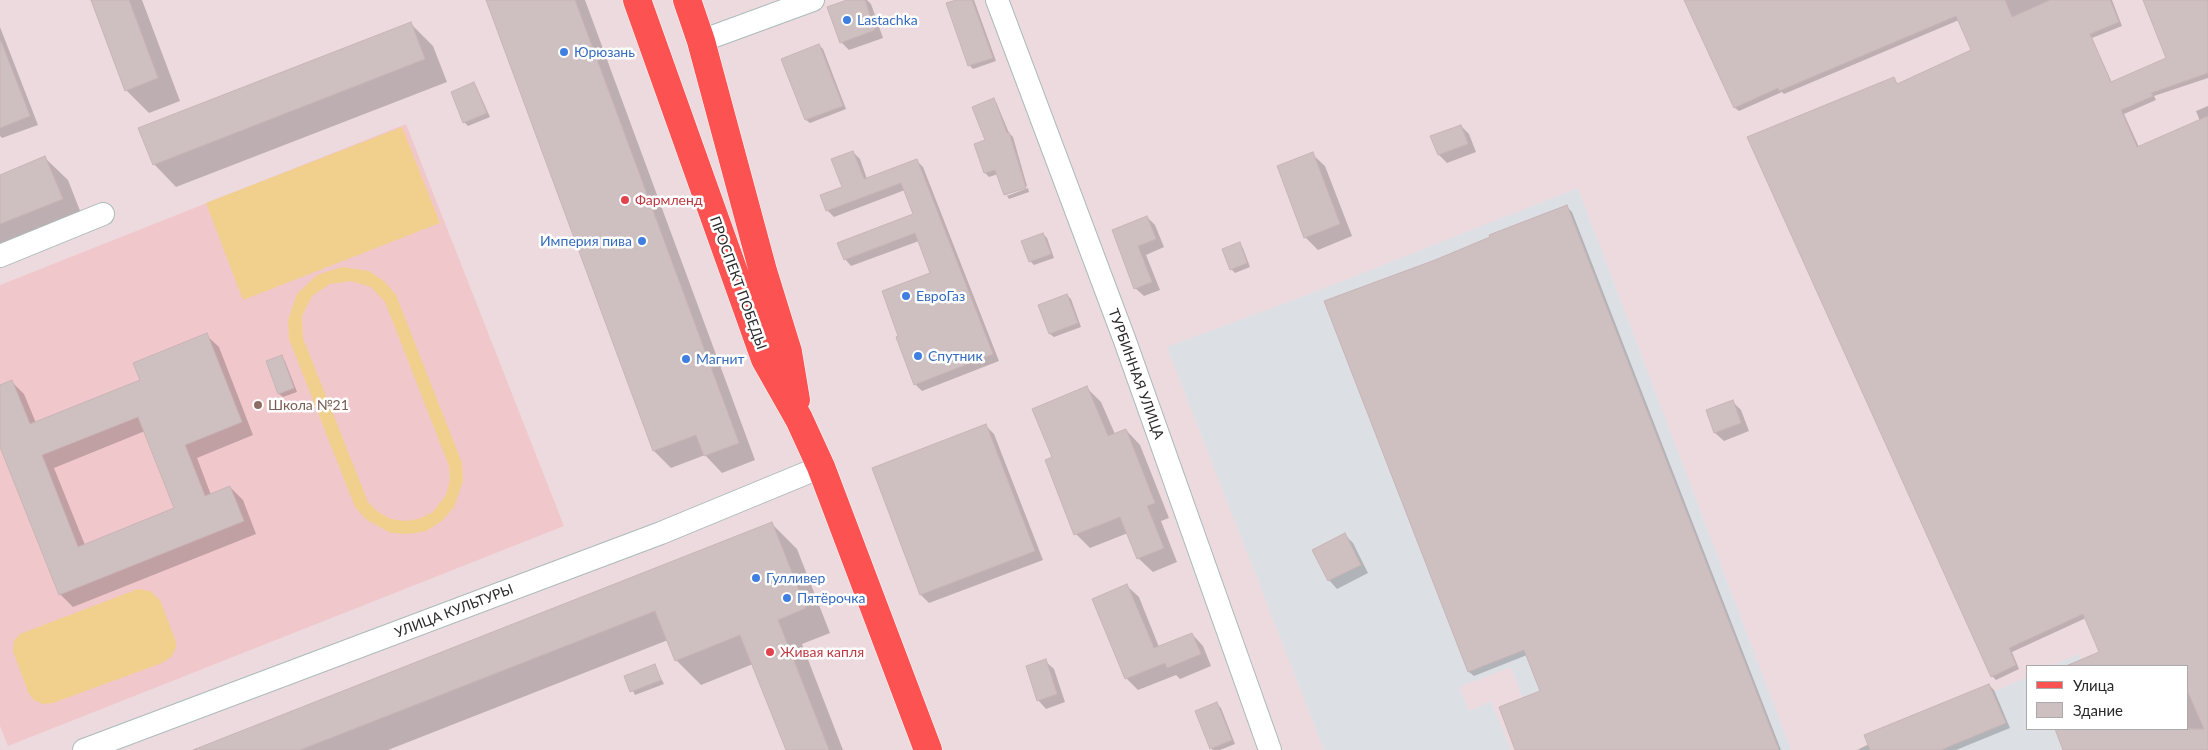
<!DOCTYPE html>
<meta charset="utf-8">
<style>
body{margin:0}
#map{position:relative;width:2208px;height:750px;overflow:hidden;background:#eddade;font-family:Lato,sans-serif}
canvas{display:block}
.legend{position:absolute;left:2026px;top:665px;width:162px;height:65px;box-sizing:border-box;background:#fff;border:1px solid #aaa;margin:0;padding:6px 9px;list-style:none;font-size:15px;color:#2a2a2a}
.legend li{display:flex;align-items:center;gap:10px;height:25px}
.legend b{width:25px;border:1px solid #aaa}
</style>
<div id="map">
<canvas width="2208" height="750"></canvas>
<ul class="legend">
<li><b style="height:6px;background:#fc5251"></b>Улица</li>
<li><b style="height:14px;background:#cebfc1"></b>Здание</li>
</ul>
</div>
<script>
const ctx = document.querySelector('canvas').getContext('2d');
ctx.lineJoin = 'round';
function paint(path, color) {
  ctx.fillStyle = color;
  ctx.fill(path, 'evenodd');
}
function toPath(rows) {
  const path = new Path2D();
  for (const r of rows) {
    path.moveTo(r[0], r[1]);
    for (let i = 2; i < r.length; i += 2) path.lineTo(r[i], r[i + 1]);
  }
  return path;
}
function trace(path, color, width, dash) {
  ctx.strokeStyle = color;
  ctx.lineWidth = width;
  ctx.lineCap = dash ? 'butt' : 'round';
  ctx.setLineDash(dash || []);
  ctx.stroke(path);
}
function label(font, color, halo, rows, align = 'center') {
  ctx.font = font + ' Lato,sans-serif';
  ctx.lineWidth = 5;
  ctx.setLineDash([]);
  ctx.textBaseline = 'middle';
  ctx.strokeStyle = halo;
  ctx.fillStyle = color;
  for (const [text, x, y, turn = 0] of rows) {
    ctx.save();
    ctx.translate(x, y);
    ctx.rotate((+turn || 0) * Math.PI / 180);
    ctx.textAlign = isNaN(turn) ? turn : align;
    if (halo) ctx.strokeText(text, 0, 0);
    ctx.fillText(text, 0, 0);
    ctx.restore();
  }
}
const industrial = toPath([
 [1578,188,1791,750,1542,750,1511,667,1459,687,1470,711,1491,701,1511,750,1324,750,1167,347,1312,293],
 [2079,654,2083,666,2051,666],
 [2027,677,2027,729,2106,729,2114,750,1860,750]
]);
const education = toPath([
 [406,124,564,526,8,746,0,726,0,285]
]);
const pitch = toPath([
 [402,127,440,223,243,300,206,203],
 [342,267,369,271,384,281,396,295,462,463,463,481,454,507,442,521,426,531,409,534,391,533,367,520,355,507,289,339,288,320,297,294,317,275],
 [351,281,371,287,385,302,449,466,450,481,446,495,433,512,419,519,405,521,391,519,378,512,368,502,303,338,302,316,312,296,330,284],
 [138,589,150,591,160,600,176,642,176,648,171,657,162,663,53,703,43,704,34,700,28,692,13,651,14,641,20,634]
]);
const shadow = toPath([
 [92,0,142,0,180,101,149,113,126,90],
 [487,0,585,0,755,460,722,473,705,455,671,468,654,451],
 [851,0,867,0,871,4,883,38,849,50,841,42],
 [959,0,974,0,996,61,973,69,969,65],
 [1686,0,2112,0,2122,26,2092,38,2112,83,2168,59,2143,0,2208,0,2208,78,2154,96,2156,100,2124,114,2139,147,2200,121,2196,111,2208,106,2208,750,2143,750,2134,729,2187,729,2187,666,2065,666,2101,653,2086,618,2012,652,2019,669,1996,680,1992,676,1893,79,1898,85,1973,51,1959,20,1784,94,1782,92,1739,111,1735,108],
 [411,24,433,46,447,82,176,187,154,164],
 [0,27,38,125,2,138,0,136],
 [819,45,823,49,846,109,810,123,806,120],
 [474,84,477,88,490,117,468,126,464,122],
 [994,100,997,104,1009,133,1013,137,1027,186,1006,195,998,174,989,177,985,173,976,145,987,141],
 [1461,126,1469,134,1476,152,1447,163,1439,155,1432,137],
 [853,152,860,159,867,179,916,160,923,167,999,361,922,391,915,384,932,274,919,241,851,266,845,259,914,215,905,190,834,217,827,210,843,188],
 [1312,154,1325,166,1352,236,1318,250,1305,237],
 [45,158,68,180,84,221,0,256,0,176],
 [1028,188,1029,192,1009,199,1007,196],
 [1567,207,1572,212,1781,750,1517,750,1542,691,1527,655,1474,676,1469,672,1325,302,1436,261],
 [1147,217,1155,225,1164,247,1146,255,1160,290,1144,296,1135,288,1114,231],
 [1043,234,1047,238,1054,258,1034,265,1030,261],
 [1239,244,1243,248,1250,267,1235,273,1231,269],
 [1067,295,1071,299,1081,327,1054,337,1050,334],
 [206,335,219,347,253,435,197,458,211,495,230,487,243,500,256,534,73,607,60,594,0,443,0,386,12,382,24,394,36,423,142,381],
 [145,431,176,509,85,545,54,468],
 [281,357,285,361,297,392,283,397,279,394,267,362],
 [1086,387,1101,402,1115,434,1126,430,1140,445,1169,518,1161,521,1177,562,1153,572,1138,558,1128,533,1090,548,1076,534,1054,458],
 [1732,401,1741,410,1749,431,1724,441,1715,433,1707,411],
 [986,426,994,434,1043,560,929,603,921,595,873,469],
 [772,524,797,549,830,633,802,644,843,750,787,750,753,664,701,685,676,660,668,640,388,750,194,750],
 [1345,535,1353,543,1368,573,1337,589,1329,580],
 [1127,586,1139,597,1159,647,1192,634,1203,646,1211,666,1180,679,1176,675,1138,690,1127,679,1094,600],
 [1045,661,1054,669,1065,702,1046,709,1038,700],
 [654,665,664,684,635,695,626,677],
 [1989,685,1994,690,2010,728,1956,750,1857,750],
 [1217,704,1221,708,1235,744,1220,750,1213,750,1211,748]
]);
const building = toPath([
 [91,0,129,0,158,78,125,91,91,0],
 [486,0,575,0,739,443,704,456,696,435,653,451,486,0],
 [847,0,865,0,875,30,840,43,827,7,847,0],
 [956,0,972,0,993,58,968,66,946,3,956,0],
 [1684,0,2005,0,2012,17,2050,0,2110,0,2119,22,2090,34,2111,82,2166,58,2143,0,2208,0,2208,73,2151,93,2153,96,2121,110,2137,147,2208,116,2208,750,2063,750,2055,729,2204,729,2187,690,2187,666,2066,666,2099,652,2083,614,2009,648,2016,665,1991,677,1747,137,1894,77,1897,84,1971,50,1956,16,1779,91,1778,88,1734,108,1684,0],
 [411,22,425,59,153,165,138,128,411,22],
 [1,41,30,116,0,128,0,42,1,41],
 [819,44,843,106,805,120,781,59,819,44],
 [474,82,487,113,463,123,451,92,474,82],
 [994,98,1007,133,1009,132,1026,188,1004,195,995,170,984,173,974,144,985,140,972,107,994,98],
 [1461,125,1468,144,1438,155,1430,136,1461,125],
 [853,151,864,179,917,159,993,354,914,385,896,337,898,336,882,291,930,273,915,233,844,260,837,243,913,214,901,183,826,211,820,195,842,187,831,159,853,151],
 [1313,152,1340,224,1304,238,1277,166,1313,152],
 [45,156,63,199,0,224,0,175,45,156],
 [1567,205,1779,750,1515,750,1499,707,1540,691,1524,650,1468,672,1324,301,1435,260,1490,237,1489,235,1567,205],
 [1147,216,1156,239,1138,246,1152,282,1134,289,1112,230,1147,216],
 [1043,233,1051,254,1029,262,1021,241,1043,233],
 [1240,242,1247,263,1230,270,1222,249,1240,242],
 [1067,294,1078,323,1049,334,1038,305,1067,294],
 [207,333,242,422,185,445,205,496,230,486,244,521,59,595,0,447,0,385,12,380,30,424,140,380,133,363,207,333],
 [138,417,174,508,78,547,42,455,138,417],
 [282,355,294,388,278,394,266,361,282,355],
 [1087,386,1108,436,1126,429,1155,503,1147,506,1164,548,1137,559,1120,517,1074,535,1045,460,1052,457,1032,409,1087,386],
 [1733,400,1741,423,1714,433,1706,410,1733,400],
 [986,424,1035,551,920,595,872,468,986,424],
 [772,522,806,608,778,620,829,750,786,750,740,635,675,661,655,611,300,750,193,750,772,522],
 [1345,533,1361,565,1328,581,1312,550,1345,533],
 [1127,584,1154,648,1192,633,1201,654,1167,668,1165,663,1125,679,1092,599,1127,584],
 [1046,659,1057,694,1037,701,1026,666,1046,659],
 [655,664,661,680,630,692,624,676,655,664],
 [1989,684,2006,723,1941,750,1870,750,1864,735,1989,684],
 [1217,702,1232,740,1210,749,1195,711,1217,702]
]);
const minor = toPath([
 [997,0,1125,341,1270,750],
 [701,41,813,0],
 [0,256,103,214],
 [84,750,661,533,821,467]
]);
const primary = toPath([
 [637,0,765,359,799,419,821,467,928,750],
 [687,0,701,41,763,271,788,352,796,400]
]);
const markers = [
 [847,20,5,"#3f7fe0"],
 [564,52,5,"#3f7fe0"],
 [625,200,5,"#e0444e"],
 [642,241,5,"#3f7fe0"],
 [906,296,5,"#3f7fe0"],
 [918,356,5,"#3f7fe0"],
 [686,359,5,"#3f7fe0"],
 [258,405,5,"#8d6e63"],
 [756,578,5,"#3f7fe0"],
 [787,598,5,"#3f7fe0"],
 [770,652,5,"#e0444e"]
];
const shopNames = [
 ["Lastachka",857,20],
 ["Юрюзань",574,52],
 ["Империя пива",632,241,"right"],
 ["ЕвроГаз",916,296],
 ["Спутник",928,356],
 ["Магнит",696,359],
 ["Гулливер",766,578],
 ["Пятёрочка",797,598]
];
const healthNames = [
 ["Фармленд",635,200],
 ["Живая капля",780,652]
];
const streetNames = [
 ["ПРОСПЕКТ ПОБЕДЫ",738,283,70],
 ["ТУРБИННАЯ УЛИЦА",1136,374,70],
 ["УЛИЦА КУЛЬТУРЫ",454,611,-21]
];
const educationNames = [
 ["Школа №21",268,405]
];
paint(industrial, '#dce0e5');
paint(education, '#f0c8cb');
paint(pitch, '#f1cf8d');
paint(shadow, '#0003');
paint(building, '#cebfc1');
trace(building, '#c9b4b6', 1);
trace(minor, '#abbabb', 24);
trace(primary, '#fff', 29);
trace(minor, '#fff', 22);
trace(primary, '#fc5251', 28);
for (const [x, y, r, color] of markers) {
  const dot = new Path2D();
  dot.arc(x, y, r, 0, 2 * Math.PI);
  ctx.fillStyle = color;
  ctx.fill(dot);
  trace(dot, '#fff', 2);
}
label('14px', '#366cbe', '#fff', shopNames, 'left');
label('14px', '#be3a42', '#fff', healthNames, 'left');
label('14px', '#2a2a2a', '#fff', streetNames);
label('14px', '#785e54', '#fff', educationNames, 'left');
</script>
